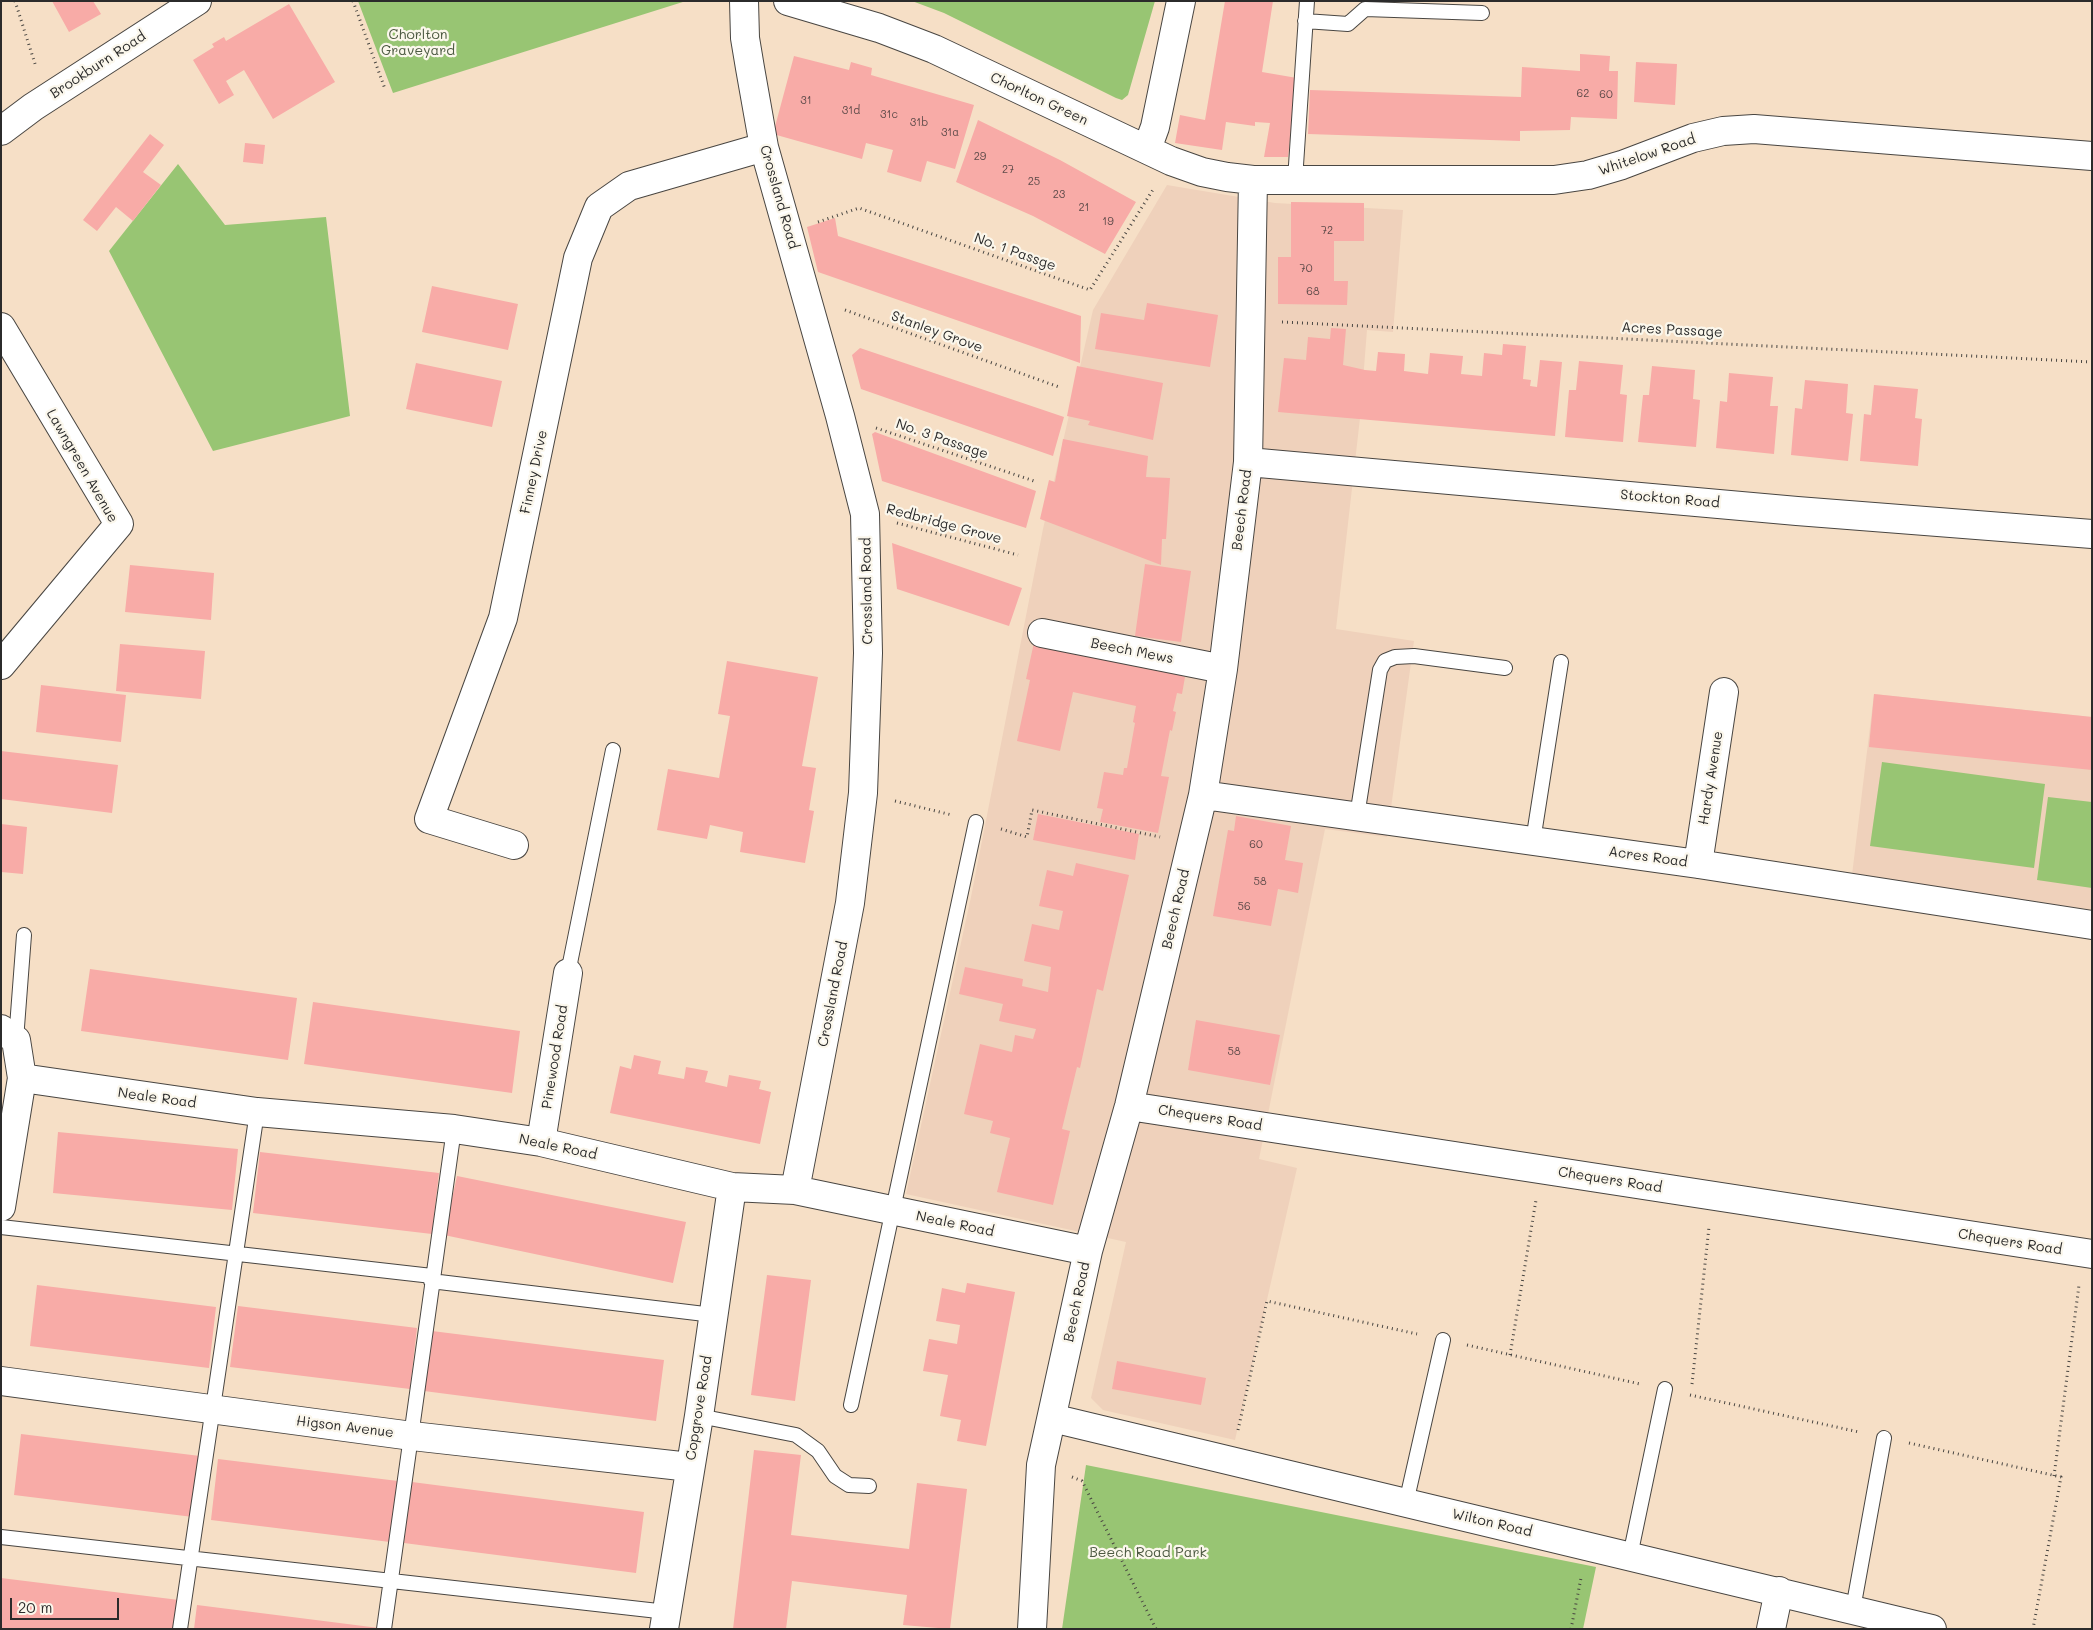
<!DOCTYPE html>
<style>
body{margin:0}
#map{position:relative;width:2093px;height:1630px;overflow:hidden;background:#f6dfc6;font-family:Mali,sans-serif}
canvas{display:block}
.frame{position:absolute;inset:0;border:2px solid #2b2b2b;pointer-events:none}
.scale{position:absolute;left:10px;top:1598px;width:109px;height:22px;box-sizing:border-box;border:2px solid #2b2b2b;border-top:0;padding-left:6px;font-size:15px;line-height:18px;white-space:nowrap;color:#2b2b2b;-webkit-text-stroke:4px #fbf7ec;paint-order:stroke}
</style>
<div id="map">
<canvas width="2093" height="1630"></canvas>
<div class="frame"></div>
<div class="scale">20 m</div>
</div>
<script>
const ctx = document.querySelector('canvas').getContext('2d');
ctx.lineJoin = 'round';
function paint(path, color) {
  ctx.fillStyle = color;
  ctx.fill(path, 'evenodd');
}
function toPath(rows) {
  const path = new Path2D();
  for (const r of rows) {
    path.moveTo(r[0], r[1]);
    for (let i = 2; i < r.length; i += 2) path.lineTo(r[i], r[i + 1]);
  }
  return path;
}
function trace(path, color, width, dash) {
  ctx.strokeStyle = color;
  ctx.lineWidth = width;
  ctx.lineCap = dash ? 'butt' : 'round';
  ctx.setLineDash(dash || []);
  ctx.stroke(path);
}
function label(font, color, halo, rows, align = 'center') {
  ctx.font = font + ' Mali,sans-serif';
  ctx.lineWidth = 4.5;
  ctx.setLineDash([]);
  ctx.textBaseline = 'middle';
  ctx.strokeStyle = halo;
  ctx.fillStyle = color;
  for (const [text, x, y, turn = 0] of rows) {
    ctx.save();
    ctx.translate(x, y);
    ctx.rotate((+turn || 0) * Math.PI / 180);
    ctx.textAlign = isNaN(turn) ? turn : align;
    if (halo) ctx.strokeText(text, 0, 0);
    ctx.fillText(text, 0, 0);
    ctx.restore();
  }
}
const built = toPath([
 [1167,185,1275,203,1403,210,1393,332,1367,330,1360,418,1336,629,1414,641,1387,837,1325,829,1259,1159,1297,1168,1235,1440,1103,1410,1091,1398,1126,1242,906,1194,971,897,1043,529,1093,310],
 [1874,694,2092,717,2092,910,1852,875]
]);
const green = toPath([
 [358,1,686,1,393,93],
 [912,1,1155,1,1128,95,1122,100,1116,98,944,13],
 [178,164,225,225,326,217,350,416,213,451,109,251],
 [1882,762,2045,784,2034,868,1870,846],
 [2048,797,2092,802,2092,888,2037,880],
 [1086,1465,1596,1567,1583,1629,1062,1629]
]);
const building = toPath([
 [52,1,93,1,101,14,69,32],
 [1225,1,1273,1,1262,72,1297,78,1288,157,1264,157,1270,123,1255,122,1255,126,1226,122,1222,150,1175,143,1180,115,1205,120],
 [289,4,335,82,273,119,244,70,226,81,234,95,219,104,193,60,214,47,212,44,224,37,226,41],
 [1580,54,1610,56,1609,71,1618,71,1617,119,1571,117,1570,130,1520,131,1520,141,1308,134,1310,90,1521,97,1522,67,1580,71],
 [794,56,849,70,851,62,872,68,871,75,974,105,955,169,927,161,921,182,887,172,893,150,866,143,862,159,773,134],
 [1636,62,1677,64,1675,105,1634,102],
 [978,120,1060,160,1136,202,1105,254,1033,216,956,182],
 [150,134,164,145,143,172,161,185,133,221,116,207,97,231,83,220],
 [245,143,265,145,263,164,243,162],
 [1291,202,1364,203,1364,241,1334,241,1334,281,1348,281,1347,305,1278,304,1278,257,1291,257],
 [835,218,838,236,1081,316,1080,363,818,272,807,227],
 [432,286,518,304,508,350,422,332],
 [1147,303,1218,315,1210,367,1095,349,1101,313,1144,320],
 [1331,328,1346,329,1343,365,1365,370,1376,371,1378,352,1405,354,1404,371,1428,374,1430,353,1463,356,1461,374,1482,376,1484,353,1502,355,1503,344,1526,346,1523,379,1531,380,1530,386,1537,387,1540,360,1562,362,1555,436,1278,412,1284,358,1306,360,1308,337,1330,339],
 [860,348,1064,417,1053,456,861,389,852,355],
 [1579,361,1623,365,1620,394,1627,395,1623,442,1565,437,1569,390,1576,390],
 [416,363,502,381,492,427,406,409],
 [1077,366,1163,383,1153,440,1088,425,1090,421,1067,416],
 [1652,366,1695,370,1693,399,1700,400,1696,447,1638,442,1643,395,1649,395],
 [1729,373,1773,377,1770,406,1778,406,1774,454,1716,448,1720,401,1727,402],
 [1805,380,1848,384,1846,413,1853,414,1848,461,1791,455,1795,408,1802,409],
 [1874,385,1918,389,1915,418,1922,419,1918,466,1860,461,1864,414,1871,415],
 [875,432,1036,491,1026,528,882,481,872,434],
 [1063,439,1148,456,1146,477,1170,478,1166,539,1162,539,1161,565,1040,519,1049,480,1055,482],
 [892,543,1022,588,1009,626,897,589],
 [1145,564,1191,571,1181,642,1135,636],
 [130,565,214,573,211,620,125,612],
 [1035,638,1183,670,1182,676,1185,677,1182,694,1177,693,1173,711,1176,712,1172,731,1170,730,1161,776,1169,777,1158,833,1100,822,1103,809,1097,808,1104,772,1123,775,1124,768,1127,768,1135,723,1133,722,1136,706,1073,692,1060,751,1017,741,1030,680,1026,679],
 [120,644,205,651,201,699,116,691],
 [727,661,818,677,802,766,816,768,809,810,814,811,805,863,740,852,743,832,710,825,707,839,657,830,668,769,719,778,730,716,718,714],
 [41,685,126,695,121,742,36,732],
 [1874,694,2092,717,2092,770,1869,747],
 [1,751,118,765,112,813,1,799],
 [1038,814,1139,834,1135,860,1033,840],
 [1236,816,1291,826,1285,860,1303,863,1298,893,1278,889,1271,926,1213,916,1228,830,1234,831],
 [1,824,27,827,23,874,1,872],
 [1076,863,1129,875,1103,991,1097,989,1080,1068,1077,1067,1062,1129,1070,1131,1053,1205,997,1192,1010,1138,990,1133,993,1121,964,1114,980,1044,1012,1052,1015,1035,1033,1039,1036,1029,999,1021,1003,1004,959,994,965,967,1023,979,1022,986,1048,992,1051,967,1024,961,1032,924,1059,930,1063,911,1039,906,1047,870,1073,876],
 [90,969,297,998,288,1060,81,1031],
 [313,1002,520,1031,512,1093,304,1064],
 [1196,1020,1280,1035,1270,1085,1188,1070],
 [634,1055,661,1061,658,1074,684,1079,686,1067,708,1071,705,1082,727,1087,729,1075,761,1081,759,1089,771,1092,760,1144,610,1113,620,1066,631,1069],
 [58,1132,238,1149,232,1210,53,1193],
 [260,1152,439,1173,432,1234,253,1213],
 [457,1176,686,1222,673,1283,444,1235],
 [767,1275,811,1280,795,1401,751,1395],
 [967,1283,1015,1292,986,1446,957,1441,961,1420,940,1416,948,1375,923,1371,929,1339,957,1344,960,1325,936,1321,942,1288,965,1293],
 [37,1285,216,1307,209,1368,30,1346],
 [238,1306,417,1328,410,1389,230,1367],
 [432,1331,664,1360,656,1421,424,1391],
 [1117,1361,1206,1378,1201,1405,1112,1389],
 [21,1434,200,1456,193,1517,14,1495],
 [754,1450,801,1455,791,1535,909,1549,917,1483,967,1489,950,1629,903,1625,907,1595,792,1581,786,1629,733,1629],
 [218,1459,398,1481,390,1542,211,1520],
 [412,1482,644,1512,636,1573,404,1543],
 [1,1578,179,1600,176,1629,1,1629],
 [197,1605,379,1628,379,1629,194,1629]
]);
const path = toPath([
 [15,1,36,67],
 [353,1,385,89],
 [818,222,859,208,1090,290,1154,188],
 [845,310,1059,387],
 [1282,322,2092,362],
 [876,428,1037,482],
 [897,523,1018,555],
 [895,801,952,815],
 [1001,829,1027,837,1032,810,1160,837],
 [1467,1345,1640,1384],
 [1510,1355,1536,1200],
 [1692,1384,1709,1227],
 [1690,1395,1859,1432],
 [1238,1430,1267,1301,1417,1334],
 [1909,1443,2061,1477,2033,1629],
 [2054,1476,2079,1285],
 [1072,1477,1082,1481,1156,1629],
 [1571,1629,1581,1578]
]);
const service = toPath([
 [1305,21,1348,24,1365,9,1482,13],
 [1295,180,1307,1],
 [1357,816,1380,670,1385,661,1395,657,1414,656,1505,668],
 [1533,841,1561,662],
 [568,973,613,750],
 [16,1040,24,935],
 [1,1227,432,1276],
 [431,1281,713,1315],
 [851,1405,976,822],
 [699,1416,796,1435,818,1451,835,1476,849,1485,869,1486],
 [1406,1503,1443,1340],
 [1,1537,667,1612],
 [1630,1556,1665,1389],
 [1853,1609,1884,1438],
 [180,1629,257,1112],
 [384,1629,454,1129]
]);
const minor = toPath([
 [744,1,745,38,750,68,764,147,840,416,865,514,868,653,863,793,850,903,795,1190],
 [788,1,879,28,934,49,1171,161,1202,172,1227,177,1253,180,1554,180,1588,175,1622,165,1693,138,1723,131,1754,129,2092,156],
 [1,131,33,107,197,1],
 [1147,149,1155,127,1181,1],
 [1,327,119,524,1,665],
 [1248,462,1797,511,2092,534],
 [1042,633,1223,669],
 [1203,795,1698,864,2092,925],
 [514,845,429,819,503,618,578,258,599,207,629,186,764,147],
 [1698,864,1724,692],
 [1,1029,16,1040,22,1078,1,1207],
 [22,1078,257,1112,454,1129,541,1142,732,1187,795,1190,1088,1251],
 [1129,1106,2092,1254],
 [541,1142,568,973],
 [1,1381,412,1436,690,1467],
 [1052,1418,1932,1629],
 [664,1629,699,1416,732,1187],
 [1032,1629,1041,1465,1088,1251,1129,1106,1203,795,1223,669,1248,462,1253,180],
 [1771,1629,1779,1591]
]);
const numberNames = [
 ["62",1583,94],
 ["60",1606,95],
 ["31",806,101],
 ["31d",851,111],
 ["31c",889,115],
 ["31b",919,123],
 ["31a",950,133],
 ["29",980,157],
 ["27",1008,170],
 ["25",1034,182],
 ["23",1059,195],
 ["21",1084,208],
 ["19",1108,222],
 ["72",1327,231],
 ["70",1306,269],
 ["68",1313,292],
 ["60",1256,845],
 ["58",1260,882],
 ["56",1244,907],
 ["58",1234,1052]
];
const parkNames = [
 ["Chorlton",418,35],
 ["Graveyard",418,51],
 ["Beech Road Park",1148,1553]
];
const streetNames = [
 ["Brookburn Road",98,65,-33],
 ["Chorlton Green",1039,99,25],
 ["Whitelow Road",1647,155,-19],
 ["Crossland Road",779,197,74],
 ["No. 1 Passge",1015,252,20],
 ["Acres Passage",1672,330,3],
 ["Stanley Grove",937,332,20],
 ["No. 3 Passage",942,439,19],
 ["Lawngreen Avenue",82,466,60],
 ["Finney Drive",534,472,-78],
 ["Stockton Road",1670,499,5],
 ["Beech Road",1242,510,-83],
 ["Redbridge Grove",944,524,15],
 ["Crossland Road",867,591,-91],
 ["Beech Mews",1132,651,11],
 ["Hardy Avenue",1711,778,-81],
 ["Acres Road",1648,857,8],
 ["Beech Road",1176,909,-77],
 ["Crossland Road",833,994,-79],
 ["Pinewood Road",555,1057,-81],
 ["Neale Road",157,1098,8],
 ["Chequers Road",1210,1118,9],
 ["Neale Road",558,1147,12],
 ["Chequers Road",1610,1180,9],
 ["Neale Road",955,1224,12],
 ["Chequers Road",2010,1242,9],
 ["Beech Road",1077,1302,-78],
 ["Copgrove Road",699,1408,-81],
 ["Higson Avenue",345,1427,7],
 ["Wilton Road",1492,1523,13]
];
paint(built, '#efd1bb');
paint(green, '#98c573');
paint(building, '#f8aba7');
trace(service, '#494642', 16);
trace(minor, '#494642', 30);
trace(path, '#494642', 3, [1, 4]);
trace(service, '#fff', 14);
trace(minor, '#fff', 28);
label('11px', '#5e4b4a', null, numberNames);
label('14px', '#4c5941', '#fbf7ec', parkNames);
label('14px', '#2b2b2b', '#fbf7ec', streetNames);
</script>
